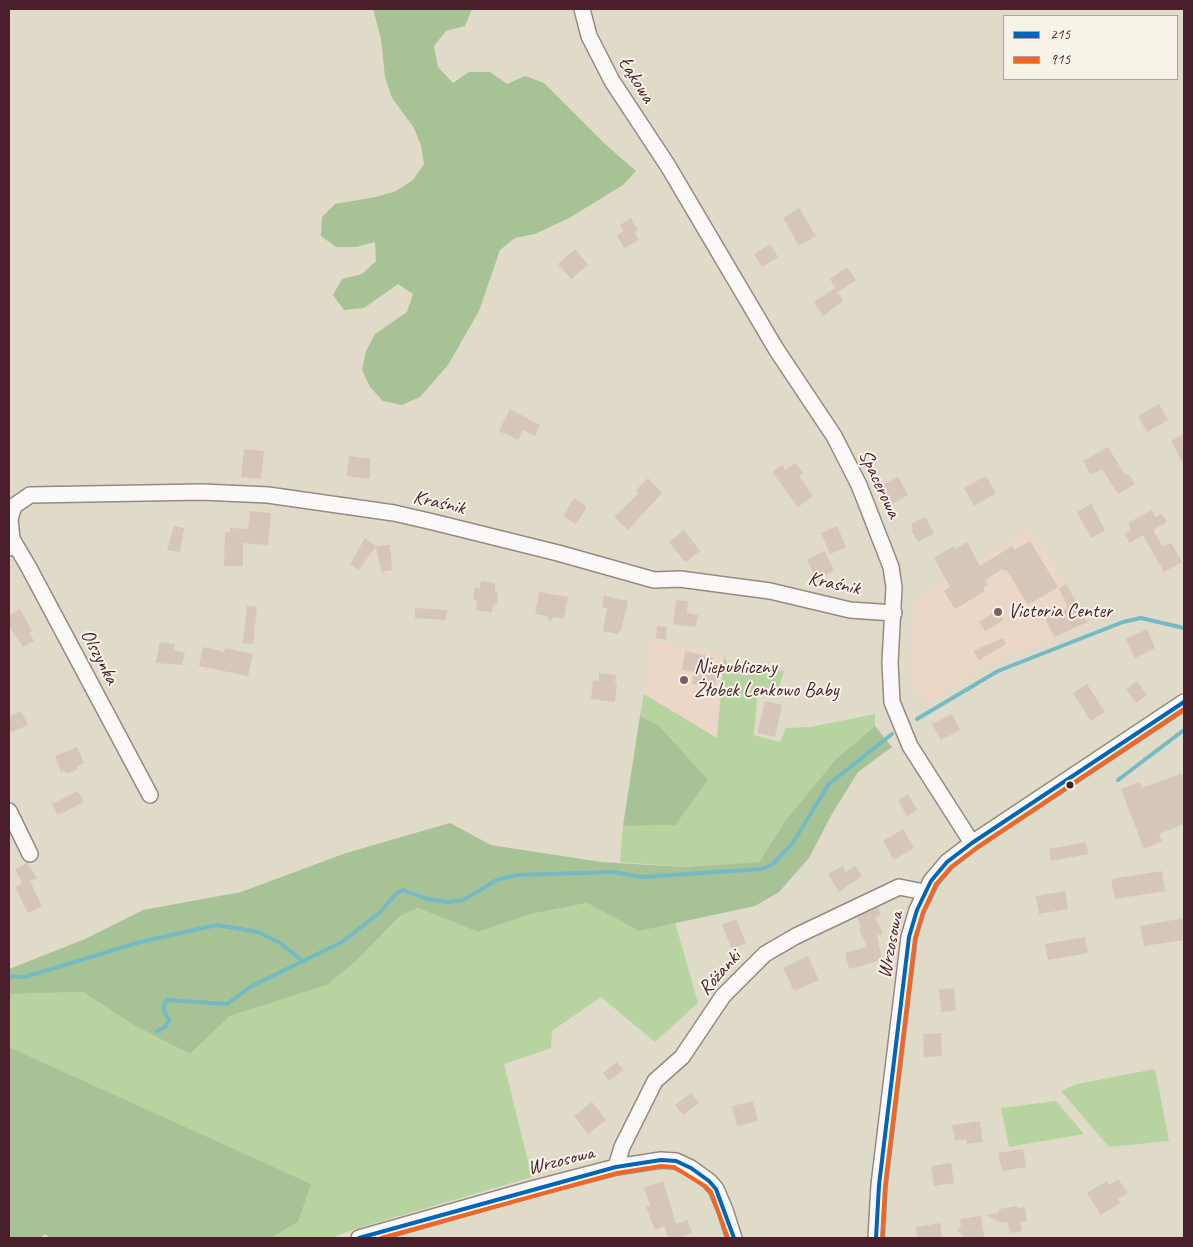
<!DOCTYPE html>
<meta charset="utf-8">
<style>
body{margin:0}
#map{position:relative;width:1193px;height:1247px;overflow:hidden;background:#e0dac8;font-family:Caveat,sans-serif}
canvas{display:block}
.frame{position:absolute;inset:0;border:10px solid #4a1f2b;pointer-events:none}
.legend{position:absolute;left:1003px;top:15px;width:175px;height:65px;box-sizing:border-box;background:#f7f3e8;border:1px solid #b29e9c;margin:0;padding:6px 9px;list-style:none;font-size:15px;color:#4a1f2b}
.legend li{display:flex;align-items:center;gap:10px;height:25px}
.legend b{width:25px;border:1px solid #b29e9c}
</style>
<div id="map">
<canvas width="1193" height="1247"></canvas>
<div class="frame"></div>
<ul class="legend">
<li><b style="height:6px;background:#0065bd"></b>215</li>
<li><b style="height:6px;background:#f26522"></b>915</li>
</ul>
</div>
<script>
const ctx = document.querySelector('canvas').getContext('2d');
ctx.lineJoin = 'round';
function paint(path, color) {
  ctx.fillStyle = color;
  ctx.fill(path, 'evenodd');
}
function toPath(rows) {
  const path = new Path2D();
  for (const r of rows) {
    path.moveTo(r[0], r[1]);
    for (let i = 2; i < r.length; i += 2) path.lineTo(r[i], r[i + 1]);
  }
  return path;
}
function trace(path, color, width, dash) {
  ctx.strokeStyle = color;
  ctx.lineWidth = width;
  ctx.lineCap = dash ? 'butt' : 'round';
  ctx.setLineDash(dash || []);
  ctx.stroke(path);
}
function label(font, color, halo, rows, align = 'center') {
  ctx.font = font + ' Caveat,sans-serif';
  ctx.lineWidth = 4;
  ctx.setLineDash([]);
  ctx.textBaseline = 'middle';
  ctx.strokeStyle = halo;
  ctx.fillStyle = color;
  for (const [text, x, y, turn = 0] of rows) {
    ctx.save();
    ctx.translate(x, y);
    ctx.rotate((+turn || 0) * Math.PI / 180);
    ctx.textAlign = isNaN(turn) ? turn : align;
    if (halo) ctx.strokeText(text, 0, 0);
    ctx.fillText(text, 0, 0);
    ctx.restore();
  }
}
const built = toPath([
 [1031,528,1091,624,984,666,934,700,913,693,912,601],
 [652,641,724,655,717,739,644,694]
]);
const green = toPath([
 [724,655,727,663,784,671,777,694,758,689,754,735,780,742,786,728,810,727,875,714,875,726,835,760,785,821,759,862,683,867,620,862,623,826,675,825,658,726,640,716,644,694,717,738],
 [587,903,639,931,675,922,698,1003,655,1042,601,997,552,1031,551,1048,504,1064,532,1177,355,1229,331,1238,271,1238,298,1222,310,1184,9,1047,9,994,83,992,135,1026,190,1054,230,1016,327,985,357,960,400,916,418,908,478,932,531,914],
 [1155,1069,1169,1141,1109,1147,1061,1091,1077,1084],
 [1056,1101,1084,1134,1009,1147,1001,1108]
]);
const forest = toPath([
 [373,9,472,9,465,26,446,31,434,46,438,67,453,83,469,72,490,72,507,84,525,76,544,83,605,144,636,171,623,185,571,217,535,234,515,238,500,250,479,311,448,365,420,397,402,405,383,401,370,387,362,370,366,351,375,334,407,312,413,294,398,284,364,308,344,310,333,295,342,279,362,274,376,261,375,242,356,247,336,247,321,236,322,217,335,204,376,197,396,191,413,180,424,164,421,145,414,128,392,98,385,77,381,39],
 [640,716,658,725,708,780,675,825,623,826],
 [875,726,892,747,858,772,832,814,809,858,779,892,755,906,639,931,587,903,531,914,478,932,418,908,400,916,357,960,327,985,230,1016,190,1054,135,1026,83,992,9,994,9,969,85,939,143,910,241,892,346,853,450,823,491,845,601,862,683,867,759,862,785,821,835,760],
 [9,1047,311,1184,298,1222,271,1238,50,1238,45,1234,40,1238,9,1238]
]);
const stream = toPath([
 [917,719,998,671,1123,622,1141,618,1184,628],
 [1118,780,1184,730],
 [9,976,25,977,140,942,217,925,258,932,280,943,304,962],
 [157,1031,165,1027,169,1020,163,1008,167,1000,227,1004,250,987,342,942,379,913,397,893,403,890,427,899,448,902,463,900,497,880,517,875,613,872,642,877,762,869,773,864,792,844,829,784,892,734]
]);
const building = toPath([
 [799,208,816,236,799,246,783,218],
 [631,218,638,230,634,232,639,240,624,248,617,235,624,231,620,225],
 [770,244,778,257,762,267,754,254],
 [575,249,588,265,571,279,558,264],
 [847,267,856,280,838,292,830,279],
 [835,288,843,301,823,316,814,302],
 [1159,404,1168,420,1147,432,1138,416],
 [510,409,540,425,535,436,523,430,518,440,499,431],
 [1184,434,1184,465,1171,441],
 [1108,447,1125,475,1128,474,1135,484,1118,494,1102,469,1091,475,1083,461],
 [244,449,264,451,261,479,241,477],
 [349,456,370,459,370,479,347,476],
 [795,463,803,473,799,476,813,496,798,507,772,472,782,465,785,470],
 [986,476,996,493,974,506,964,488],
 [898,477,908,495,892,504,882,485],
 [648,478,662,493,628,530,614,517,639,493,636,490],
 [574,498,587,507,576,524,563,516],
 [1091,504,1105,530,1091,538,1077,512],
 [1152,510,1155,517,1162,514,1167,522,1153,530,1163,547,1171,543,1182,562,1164,572,1143,535,1130,543,1124,534,1131,530,1128,523],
 [250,511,271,513,268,545,243,543,243,566,224,566,225,532,230,532,230,528,248,529],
 [925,517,934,533,918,542,911,530,913,529,911,524],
 [174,526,184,528,180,552,167,550],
 [837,526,846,547,830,554,821,533],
 [684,530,700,551,685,562,669,542],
 [365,538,376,546,359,570,350,564],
 [1030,541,1058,587,1028,605,1007,570,1004,571,1002,569,985,580,988,585,983,588,985,591,955,609,944,591,950,587,934,558,954,546,955,549,967,542,980,566,1012,546,1015,550],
 [390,545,392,570,381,572,376,546],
 [825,551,834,571,816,579,807,559],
 [481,581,495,583,495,591,498,592,497,605,493,604,492,612,476,610,477,600,473,599,475,587,480,588],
 [1066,584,1088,622,1054,637,1045,618,1068,608,1059,588],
 [539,592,568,597,564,619,554,617,550,621,547,616,535,614],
 [604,596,628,601,621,631,619,631,618,634,603,631,607,608,602,607],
 [676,600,688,601,687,613,698,615,696,627,673,624],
 [247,606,257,607,253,644,243,643],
 [415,608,447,610,446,620,415,618],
 [20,609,32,631,29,633,34,641,23,647,9,626,9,615],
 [998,610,1004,620,985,631,979,622],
 [657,626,667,627,666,640,656,638],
 [1147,629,1155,648,1135,658,1126,639],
 [1003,638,1006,644,979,660,973,651],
 [160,642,175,644,174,650,185,653,182,665,156,663],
 [203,647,224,652,225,648,253,654,248,676,199,666],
 [685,651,713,657,711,671,717,672,715,687,692,684,694,672,682,670],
 [599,673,616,675,615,683,617,684,615,702,591,699,593,680,599,681],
 [1137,681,1147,695,1136,703,1126,689],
 [1087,684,1105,712,1091,721,1073,693],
 [765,701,782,705,775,737,757,733],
 [21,711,28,725,9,733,9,717],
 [952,714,960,730,941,740,932,724],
 [77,747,84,763,77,766,78,769,66,774,65,771,61,772,55,756],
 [1182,773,1184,781,1184,824,1159,834,1162,841,1144,849,1121,789,1140,782,1142,788],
 [78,791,84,802,58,815,52,804],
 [908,794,917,810,907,816,898,800],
 [903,829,914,848,894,860,883,841],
 [1086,842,1088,854,1051,861,1049,849],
 [27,863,37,878,30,881,42,906,28,913,15,887,22,883,15,869],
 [843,866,846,872,855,866,862,876,839,892,828,874],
 [1162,871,1165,891,1115,899,1111,879],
 [1065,891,1068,909,1039,914,1036,896],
 [878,907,881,915,875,918,883,933,877,936,882,960,849,969,845,953,867,947,859,929,861,927,857,917],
 [1184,918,1184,940,1144,946,1140,926],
 [736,919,746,943,732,949,722,925],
 [1085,937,1088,953,1048,960,1045,944],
 [808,956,819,980,794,991,783,968],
 [954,988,956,1011,941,1012,939,989],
 [941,1033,942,1056,924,1057,923,1034],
 [617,1062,623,1070,609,1081,603,1073],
 [691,1093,699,1103,683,1115,675,1105],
 [753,1101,758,1121,737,1126,732,1106],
 [592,1102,606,1120,588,1134,574,1116],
 [980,1121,983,1142,967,1144,966,1139,955,1141,952,1125],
 [1023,1149,1026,1167,1002,1171,998,1153],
 [951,1163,954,1183,934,1186,931,1166],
 [1118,1179,1128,1193,1118,1199,1120,1203,1101,1215,1087,1193,1107,1181,1109,1185],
 [663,1181,676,1224,687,1220,692,1233,678,1238,669,1238,664,1226,655,1230,646,1207,650,1205,644,1188],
 [1017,1206,1018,1208,1025,1207,1027,1221,1020,1222,1022,1231,1010,1233,1008,1222,1001,1223,986,1215,999,1213,999,1209],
 [981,1216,984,1237,966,1238,957,1230,961,1226,960,1219],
 [940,1223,942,1237,917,1238,916,1227]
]);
const minor = toPath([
 [582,9,589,36,612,81,668,166,776,349,834,436,859,485,891,567,894,587,890,663,892,702,910,746,972,843],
 [12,539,28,566,150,795],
 [9,548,12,539,10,519,14,506,30,495,202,492,268,495,394,513,433,522,558,553,654,580,680,579,770,591,850,610,894,613],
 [9,811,30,854],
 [616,1167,622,1147,655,1081,682,1057,723,996,765,954,796,936,899,887,924,892],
 [359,1238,528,1190,616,1167,661,1160,676,1161,691,1168,709,1181,716,1189,725,1210,734,1238],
 [876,1238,879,1185,909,937,917,910,931,881,947,862,972,843,1184,702]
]);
const bus1 = toPath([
 [359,1238,616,1167,661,1160,676,1161,691,1168,709,1181,716,1189,734,1238],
 [876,1238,879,1185,909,937,917,910,931,881,947,862,972,843,1184,702]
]);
const bus2 = toPath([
 [381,1238,617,1173,661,1166,674,1167,705,1186,711,1192,728,1238],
 [882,1238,885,1186,915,938,923,912,936,884,951,867,976,848,1184,709]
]);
const markers = [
 [998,612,5,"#7e6062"],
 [684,680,5,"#7e6062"],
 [1070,785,4.5,"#4a1f2b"]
];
const streetNames = [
 ["Łąkowa",636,80,58],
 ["Spacerowa",879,484,65],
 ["Kraśnik",439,503,13],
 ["Kraśnik",834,584,12],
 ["Olszynka",99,657,62],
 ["Wrzosowa",891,945,-79],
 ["Różanki",720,973,-48],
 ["Wrzosowa",561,1161,-14]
];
const poiNames = [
 ["Victoria Center",1008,612],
 ["Niepubliczny",694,668],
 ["Żłobek Lenkowo Baby",694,691]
];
paint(built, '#ecd6c5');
paint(green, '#b7d3a0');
paint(forest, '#a7c396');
trace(stream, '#74bac5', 4);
paint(building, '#d6c5b9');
trace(minor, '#948a83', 18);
trace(minor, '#faf9f7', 15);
trace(bus1, '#0065bd', 4);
trace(bus2, '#f26522', 4);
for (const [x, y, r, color] of markers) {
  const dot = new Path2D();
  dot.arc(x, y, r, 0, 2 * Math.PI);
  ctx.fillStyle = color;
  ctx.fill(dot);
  trace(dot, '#f7f3e8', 2);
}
label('20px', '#4a1f2b', '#f7f3e8', streetNames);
label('20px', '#4a1f2b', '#f7f3e8', poiNames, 'left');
</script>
